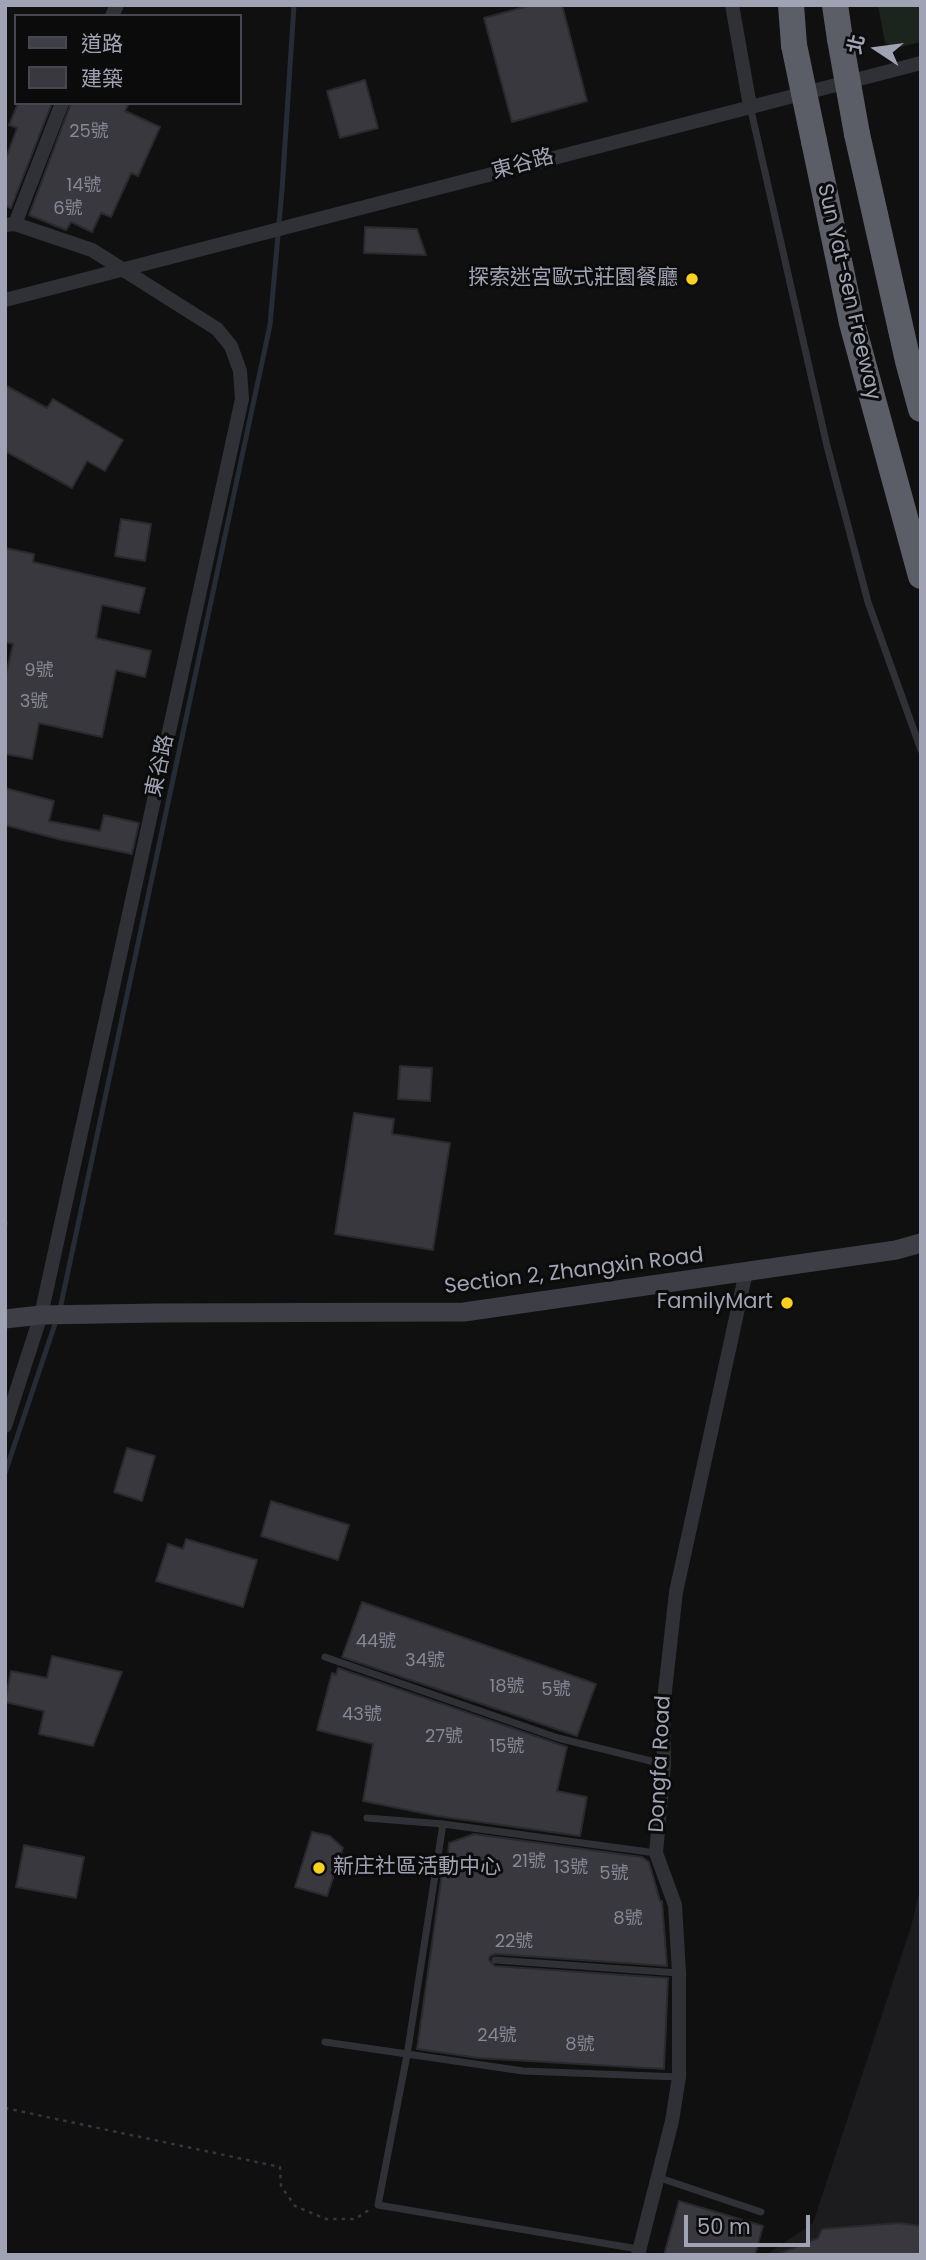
<!DOCTYPE html>
<meta charset="utf-8">
<style>
body{margin:0}
#map{position:relative;width:926px;height:2260px;overflow:hidden;background:#101011;font-family:Poppins,"Noto Sans TC",sans-serif}
canvas{display:block}
.frame{position:absolute;inset:0;border:7px solid #a0a3b3;pointer-events:none}
.legend{position:absolute;left:14px;top:14px;width:228px;height:91px;box-sizing:border-box;background:#0b0b0c;border:2px solid #47484f;margin:0;padding:9px 12px;list-style:none;font-size:21px;color:#a0a3b3}
.legend li{display:flex;align-items:center;gap:14px;height:35px}
.legend b{width:35px;border:2px solid #47484f}
.north{position:absolute;left:842px;top:14px;width:70px;height:70px;-webkit-text-stroke:5px #0b0b0c;paint-order:stroke;rotate:283deg;font-size:19px;font-weight:700;line-height:28px;text-align:center;color:#a0a3b3}
.north::after{content:'';display:block;margin:auto;width:24px;height:32px;background:#a0a3b3;clip-path:polygon(50% 0,100% 100%,50% 72%,0 100%)}
.scale{position:absolute;left:684px;top:2215px;width:126px;height:32px;box-sizing:border-box;border:4px solid #a0a3b3;border-top:0;padding-left:9px;font-size:21px;line-height:24px;white-space:nowrap;color:#a0a3b3;-webkit-text-stroke:5px #0b0b0c;paint-order:stroke}
</style>
<div id="map">
<canvas width="926" height="2260"></canvas>
<div class="frame"></div>
<ul class="legend">
<li><b style="height:9px;background:#3e3f46"></b>道路</li>
<li><b style="height:19px;background:#39383e"></b>建築</li>
</ul>
<div class="north">北</div>
<div class="scale">50 m</div>
</div>
<script>
const ctx = document.querySelector('canvas').getContext('2d');
ctx.lineJoin = 'round';
function paint(path, color) {
  ctx.fillStyle = color;
  ctx.fill(path, 'evenodd');
}
function toPath(rows) {
  const path = new Path2D();
  for (const r of rows) {
    path.moveTo(r[0], r[1]);
    for (let i = 2; i < r.length; i += 2) path.lineTo(r[i], r[i + 1]);
  }
  return path;
}
function trace(path, color, width, dash) {
  ctx.strokeStyle = color;
  ctx.lineWidth = width;
  ctx.lineCap = dash ? 'butt' : 'round';
  ctx.setLineDash(dash || []);
  ctx.stroke(path);
}
function label(font, color, halo, rows, align = 'center') {
  ctx.font = font + ' Poppins,"Noto Sans TC",sans-serif';
  ctx.lineWidth = 6;
  ctx.setLineDash([]);
  ctx.textBaseline = 'middle';
  ctx.strokeStyle = halo;
  ctx.fillStyle = color;
  for (const [text, x, y, turn = 0] of rows) {
    ctx.save();
    ctx.translate(x, y);
    ctx.rotate((+turn || 0) * Math.PI / 180);
    ctx.textAlign = isNaN(turn) ? turn : align;
    if (halo) ctx.strokeText(text, 0, 0);
    ctx.fillText(text, 0, 0);
    ctx.restore();
  }
}
const built = toPath([
 [921,1885,921,2255,766,2255,813,2223,911,1927]
]);
const green = toPath([
 [878,5,921,5,921,42,896,48,885,43]
]);
const stream = toPath([
 [5,1223,5,1224],
 [60,1309,270,325,282,190,294,5],
 [5,1473,57,1318]
]);
const building = toPath([
 [532,5,562,5,587,101,512,122,484,18,532,5],
 [365,80,378,128,340,138,327,91,365,80],
 [18,103,52,103,11,208,5,206,5,161,17,128,9,125,18,103],
 [71,103,129,103,125,111,160,127,138,176,131,173,111,217,101,213,92,232,71,222,66,230,29,215,71,103],
 [365,227,417,229,426,255,364,253,365,227],
 [5,385,47,408,53,399,123,440,105,471,87,461,72,488,5,451,5,385],
 [121,519,151,524,145,561,115,556,121,519],
 [5,548,34,554,33,562,145,588,139,613,102,605,96,638,151,651,145,677,116,670,102,737,39,723,32,759,5,754,5,679,13,644,5,642,5,548],
 [5,788,54,801,49,821,100,831,104,815,139,823,132,854,58,839,5,825,5,788],
 [400,1066,432,1068,430,1101,398,1099,400,1066],
 [354,1113,394,1119,392,1134,450,1143,433,1250,335,1234,354,1113],
 [127,1448,155,1456,142,1501,114,1492,127,1448],
 [271,1501,349,1525,338,1560,261,1536,271,1501],
 [186,1539,257,1560,243,1607,156,1581,168,1544,183,1549,186,1539],
 [362,1602,596,1684,577,1736,342,1657,362,1602],
 [52,1656,122,1672,93,1746,39,1734,44,1711,5,1702,11,1671,47,1678,52,1656],
 [338,1668,567,1747,557,1791,587,1797,580,1836,437,1816,363,1801,373,1744,317,1730,332,1673,336,1675,338,1668],
 [312,1832,330,1836,343,1848,327,1896,295,1887,312,1832],
 [474,1834,642,1857,649,1862,660,1901,662,1901,667,1966,495,1954,490,1956,489,1960,495,1966,668,1978,664,2069,478,2058,417,2049,442,1873,446,1874,449,1843,474,1834],
 [24,1845,84,1857,76,1898,16,1887,24,1845],
 [679,2201,763,2226,755,2255,664,2255,679,2201],
 [899,2223,921,2226,921,2255,776,2255,818,2238,822,2229,899,2223]
]);
const path = toPath([
 [5,2108,280,2167,281,2186,295,2206,326,2219,355,2219,369,2210]
]);
const lane = toPath([
 [750,106,827,446,868,602,921,750],
 [325,1657,558,1738,663,1764],
 [367,1818,443,1824,656,1853],
 [443,1824,407,2055,378,2205,638,2249],
 [495,1960,679,1973],
 [325,2042,523,2071,679,2077],
 [657,2177,761,2212]
]);
const street = toPath([
 [732,5,750,106],
 [112,16,117,5],
 [15,224,62,103],
 [5,225,15,224,92,250,217,329,231,346,240,371,242,399,41,1315,5,1426],
 [5,300,921,63],
 [638,2255,672,2121,679,2077,679,1973,675,1905,656,1853,664,1764,663,1709,676,1592,746,1272]
]);
const secondary = toPath([
 [5,1319,41,1315,158,1313,464,1312,896,1250,921,1243]
]);
const highway = toPath([
 [791,5,794,45],
 [835,5,840,39],
 [857,134,908,361,921,409],
 [814,141,852,323,921,576]
]);
const highwayBridge = toPath([
 [840,39,857,134],
 [794,45,814,141]
]);
const markers = [
 [692,279,7,"#fad11f"],
 [787,1303,7,"#fad11f"],
 [319,1868,7,"#fad11f"]
];
const numberNames = [
 ["25號",89,132],
 ["14號",84,186],
 ["6號",68,209],
 ["9號",39,671],
 ["3號",34,702],
 ["44號",376,1642],
 ["34號",425,1661],
 ["18號",507,1687],
 ["5號",556,1690],
 ["43號",362,1715],
 ["27號",444,1737],
 ["15號",507,1747],
 ["21號",529,1862],
 ["13號",571,1868],
 ["5號",614,1874],
 ["8號",628,1919],
 ["22號",514,1942],
 ["24號",497,2036],
 ["8號",580,2045]
];
const streetNames = [
 ["東谷路",523,165,-15],
 ["Sun Yat-sen Freeway",848,292,77],
 ["東谷路",161,766,-78],
 ["Section 2, Zhangxin Road",574,1272,-7],
 ["Dongfa Road",661,1764,-87]
];
const poiNames = [
 ["探索迷宮歐式莊園餐廳",678,279],
 ["FamilyMart",773,1303],
 ["新庄社區活動中心",333,1868,"left"]
];
paint(built, '#1c1c1e');
paint(green, '#1c241e');
trace(stream, '#262c35', 5);
paint(building, '#39383e');
trace(building, '#2a292d', 2);
trace(path, '#36373d', 2.5, [3.5, 5]);
trace(lane, '#303136', 7);
trace(street, '#303136', 14);
trace(secondary, '#3e3f46', 19);
trace(highway, '#5c5e67', 26);
trace(highwayBridge, '#5c5e67', 26);
for (const [x, y, r, color] of markers) {
  const dot = new Path2D();
  dot.arc(x, y, r, 0, 2 * Math.PI);
  ctx.fillStyle = color;
  ctx.fill(dot);
  trace(dot, '#0b0b0c', 2.5);
}
label('18px', '#868896', null, numberNames);
label('21px', '#a0a3b3', '#0b0b0c', streetNames);
label('21px', '#a0a3b3', '#0b0b0c', poiNames, 'right');
</script>
